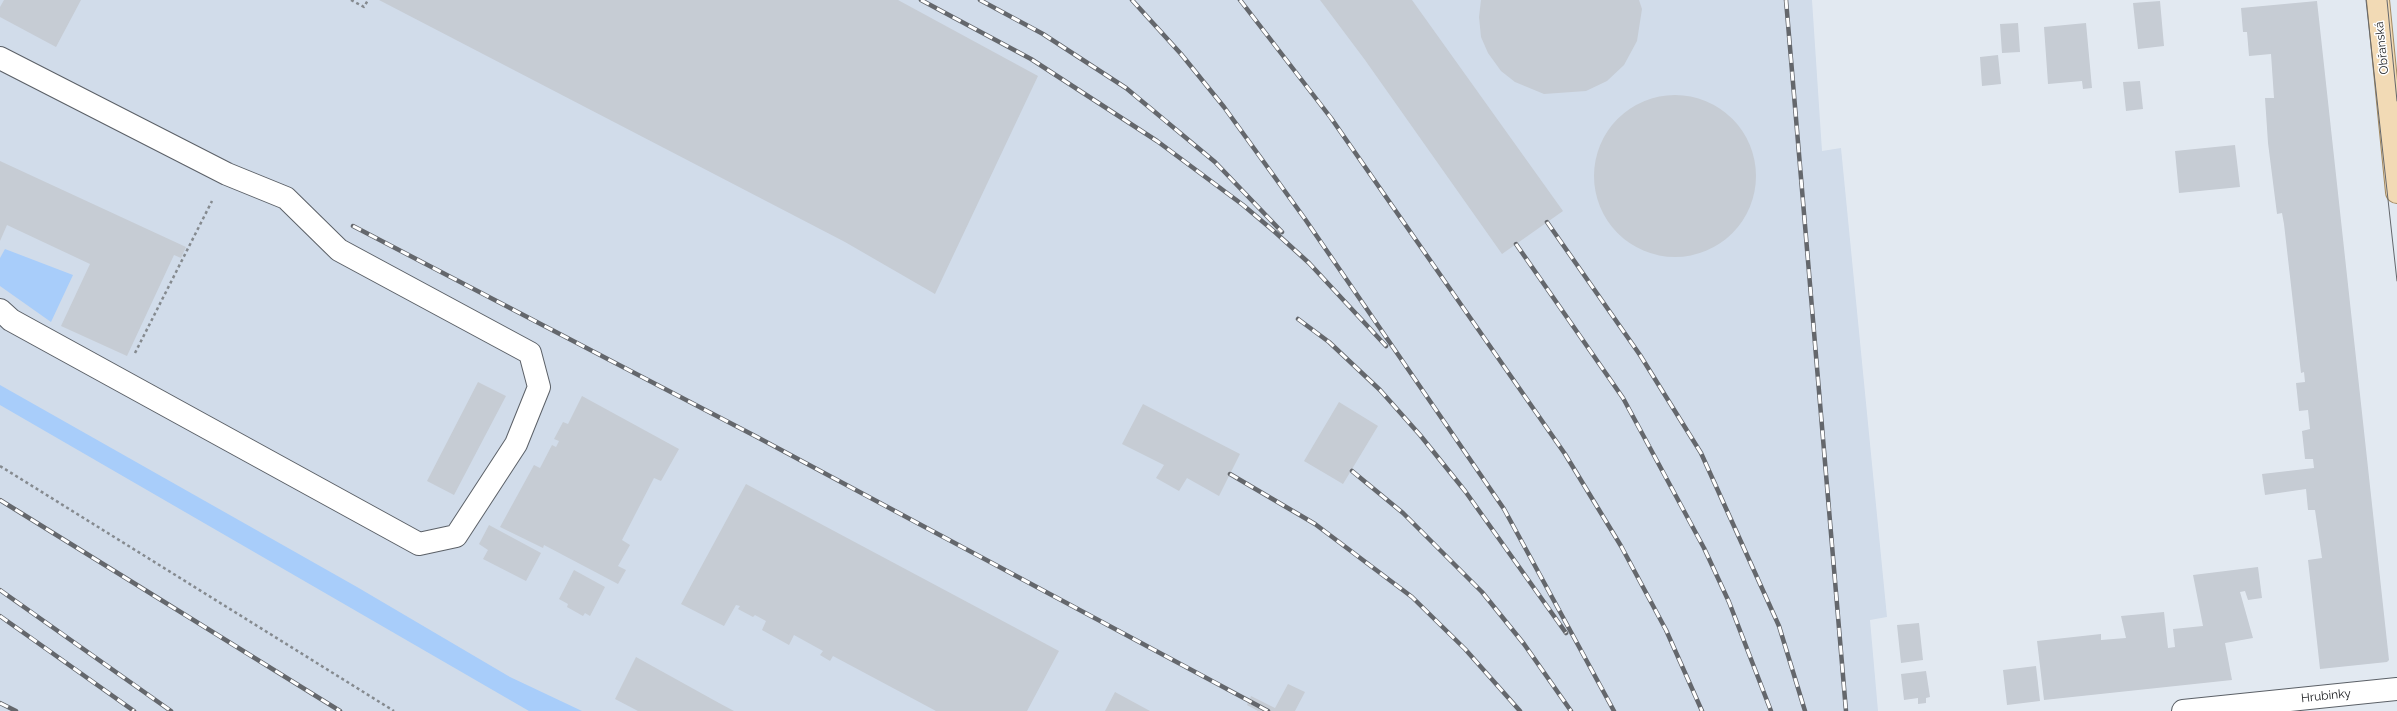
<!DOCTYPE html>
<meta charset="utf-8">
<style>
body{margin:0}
canvas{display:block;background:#e2e9f1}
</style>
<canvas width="2397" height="711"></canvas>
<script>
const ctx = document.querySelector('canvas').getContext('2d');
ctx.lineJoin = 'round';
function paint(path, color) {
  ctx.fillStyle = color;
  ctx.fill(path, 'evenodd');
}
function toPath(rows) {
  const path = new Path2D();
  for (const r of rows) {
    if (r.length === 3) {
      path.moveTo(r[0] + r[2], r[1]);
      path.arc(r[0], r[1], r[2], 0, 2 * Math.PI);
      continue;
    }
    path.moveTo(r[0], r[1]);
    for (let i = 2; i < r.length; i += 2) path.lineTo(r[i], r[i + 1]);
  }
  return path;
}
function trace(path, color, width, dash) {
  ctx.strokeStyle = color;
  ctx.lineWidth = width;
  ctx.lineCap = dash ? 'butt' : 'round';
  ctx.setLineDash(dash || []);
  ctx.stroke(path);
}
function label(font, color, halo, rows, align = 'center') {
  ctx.font = font + ' Raleway,sans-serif';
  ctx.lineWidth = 3;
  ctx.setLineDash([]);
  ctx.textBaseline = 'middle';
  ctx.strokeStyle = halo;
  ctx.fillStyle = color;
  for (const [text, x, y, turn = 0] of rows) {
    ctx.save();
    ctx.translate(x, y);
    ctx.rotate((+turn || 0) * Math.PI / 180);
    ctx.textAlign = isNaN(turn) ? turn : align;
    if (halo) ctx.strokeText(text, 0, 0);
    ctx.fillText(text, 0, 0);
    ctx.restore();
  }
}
const built = toPath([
 [0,0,1812,0,1822,151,1841,148,1887,617,1870,620,1878,711,0,711]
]);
const green = toPath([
 [5,249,73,275,51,322,0,286,0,258],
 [0,385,357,587,510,677,582,711,529,711,0,405]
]);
const building = toPath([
 [4,0,81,0,56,47,0,17,0,7],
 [379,0,898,0,1038,76,935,294,845,242],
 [1320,0,1412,0,1563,211,1502,254,1365,60],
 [1481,0,1639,0,1642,9,1637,41,1624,65,1607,81,1586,91,1544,94,1515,82,1501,71,1488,53,1481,37,1479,17],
 [2160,1,2164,46,2138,49,2133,3],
 [2317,1,2389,660,2387,662,2320,669,2308,560,2322,558,2315,510,2308,510,2306,489,2265,495,2262,474,2314,468,2313,459,2305,459,2302,431,2310,429,2308,410,2299,411,2296,383,2305,382,2304,372,2301,373,2284,224,2282,213,2277,214,2268,143,2265,98,2274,98,2271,54,2249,56,2247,32,2243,32,2241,8],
 [2018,23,2020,52,2002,53,2000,24],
 [2086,23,2092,88,2083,89,2082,81,2048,84,2044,27],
 [1998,55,2001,84,1982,86,1980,57],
 [2140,81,2143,109,2126,111,2123,82],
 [1675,176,81],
 [2235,145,2240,187,2179,193,2175,151],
 [0,161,186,247,181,258,174,255,127,356,61,326,90,264,7,225,0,241],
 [478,382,506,396,454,495,427,481],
 [582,396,679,449,661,481,654,478,622,540,630,545,618,566,626,570,618,584,544,545,543,548,500,527,534,465,540,468,552,445,556,447,559,441,554,439,563,422,568,424],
 [1339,402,1378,426,1343,484,1304,461],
 [1143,404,1240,454,1219,496,1187,478,1179,491,1156,478,1164,465,1122,444],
 [746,484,1059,651,1027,711,936,711,833,656,830,661,820,655,823,651,794,635,789,645,762,630,766,621,755,615,753,617,738,609,740,606,736,605,724,626,681,604],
 [489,525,541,553,526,581,483,559,488,550,479,544],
 [2258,567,2262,598,2248,600,2245,591,2240,592,2253,638,2225,643,2232,680,2044,700,2037,641,2101,634,2101,640,2126,638,2121,616,2164,612,2168,648,2175,647,2173,629,2203,626,2193,575],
 [574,570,605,587,590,616,585,613,583,616,567,607,568,604,559,599],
 [1919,623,1923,660,1901,663,1897,625],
 [636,657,719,703,734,711,638,711,615,699],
 [2036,666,2040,701,2007,705,2003,670],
 [1926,671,1930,697,1926,698,1926,703,1918,704,1918,698,1904,700,1901,674],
 [1288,684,1305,692,1295,711,1258,711,1247,705,1251,696,1275,708],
 [1115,692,1150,711,1105,711]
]);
const path = toPath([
 [351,0,364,7,368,0],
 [135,353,212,201],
 [0,466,394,711]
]);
const minor = toPath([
 [0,58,227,174,286,198,339,250,530,353,539,387,516,444,456,536,419,544,11,320,0,310],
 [2183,711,2397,689]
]);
const major = toPath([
 [2378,0,2397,192]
]);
const tram = toPath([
 [2366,0,2397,281],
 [2387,0,2397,101]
]);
const rail = toPath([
 [921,0,1031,59,1157,141,1243,205,1276,233,1309,263,1386,346],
 [980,0,1043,34,1126,88,1215,162,1282,232],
 [1132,0,1181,54,1224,107,1305,219,1504,509,1614,711],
 [1240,0,1331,118,1565,454,1621,546,1666,630,1702,711],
 [1786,0,1846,711],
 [1547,222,1640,355,1701,453,1779,626,1805,711],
 [353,226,757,437,1268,711],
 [1516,244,1623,398,1704,548,1729,602,1771,711],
 [1298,319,1329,342,1380,390,1420,435,1465,491,1566,633],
 [1352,471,1403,513,1482,592,1524,644,1571,711],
 [1230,474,1315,524,1412,597,1465,649,1520,711],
 [0,500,340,711],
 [0,590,171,711],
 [0,616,134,711],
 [0,703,16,711]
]);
const streetNames = [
 ["Obřanská",2382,48,-96],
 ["Hrubinky",2326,696,-6]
];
paint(built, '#d1dcea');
paint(green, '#a8cdfa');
paint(building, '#c6ccd4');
trace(minor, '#5b6067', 24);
trace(major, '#a38a62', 24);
trace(path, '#858a8f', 2.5, [3, 3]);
trace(minor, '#fff', 22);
trace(major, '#f2dab5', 22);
trace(tram, '#64676c', 1);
trace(rail, '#64676c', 4.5);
trace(rail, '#fff', 3, [9]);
label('12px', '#202225', '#fff', streetNames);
</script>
